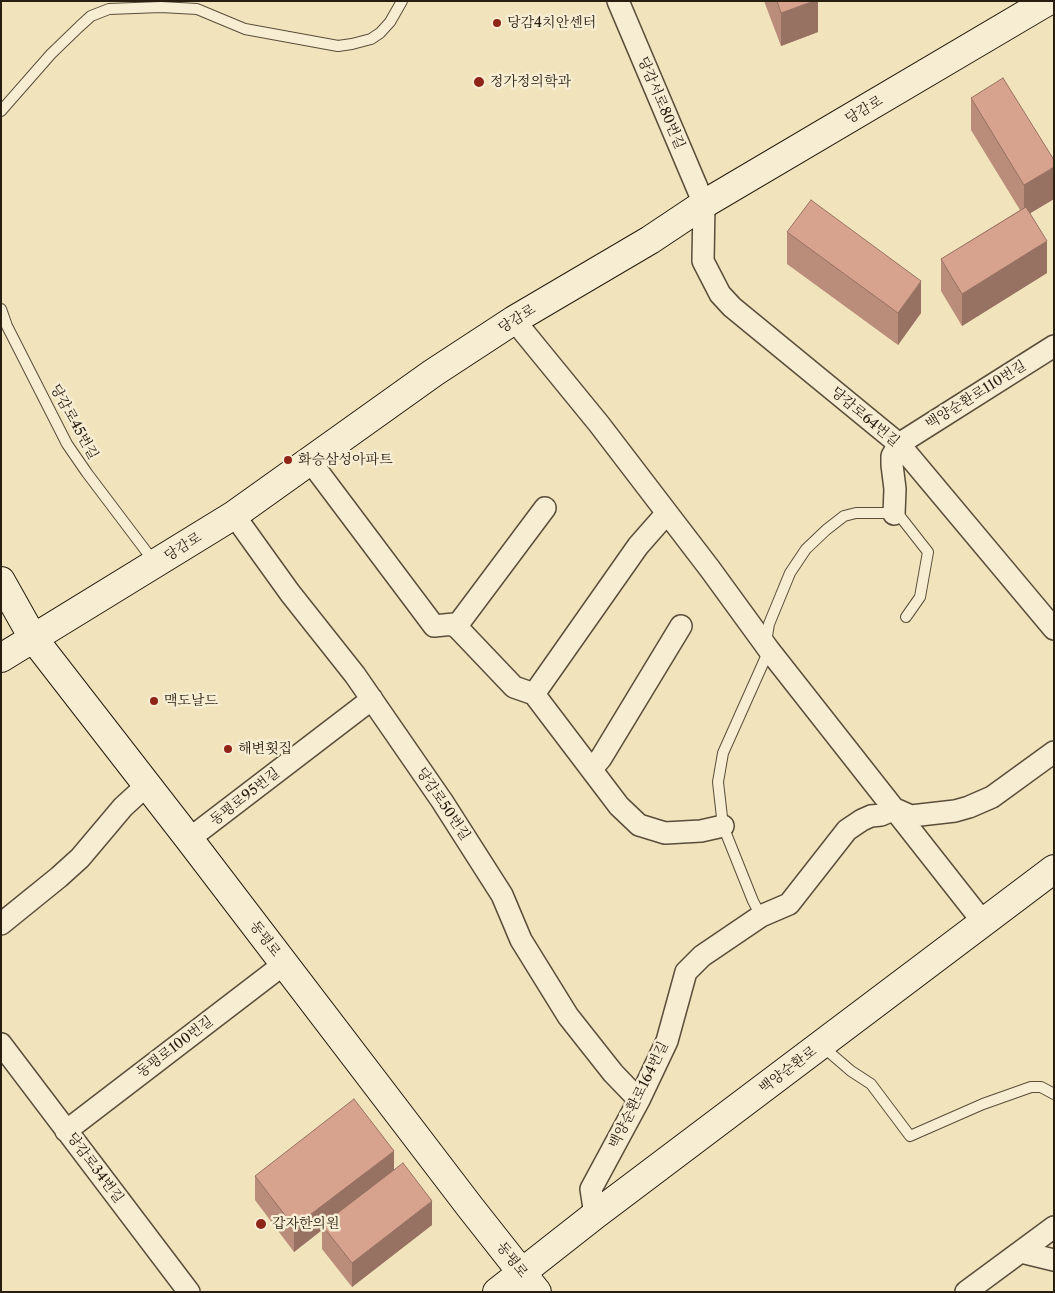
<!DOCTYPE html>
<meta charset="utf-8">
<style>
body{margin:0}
#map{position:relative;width:1055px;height:1293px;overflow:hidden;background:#f1e3bb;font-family:"Libre Caslon Text",serif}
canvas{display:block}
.frame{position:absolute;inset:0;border:2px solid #271d10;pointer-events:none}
</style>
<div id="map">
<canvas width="1055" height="1293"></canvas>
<div class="frame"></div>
</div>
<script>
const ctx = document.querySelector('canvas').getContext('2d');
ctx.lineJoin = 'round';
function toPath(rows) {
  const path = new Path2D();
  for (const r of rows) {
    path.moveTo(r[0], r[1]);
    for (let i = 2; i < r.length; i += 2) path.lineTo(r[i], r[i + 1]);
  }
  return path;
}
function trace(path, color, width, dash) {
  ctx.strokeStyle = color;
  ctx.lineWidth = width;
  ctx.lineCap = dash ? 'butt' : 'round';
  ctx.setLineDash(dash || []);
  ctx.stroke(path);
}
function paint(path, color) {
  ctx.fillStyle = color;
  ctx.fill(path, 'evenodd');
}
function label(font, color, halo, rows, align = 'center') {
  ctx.font = font + ' "Libre Caslon Text","Noto Serif KR",serif';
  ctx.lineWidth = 5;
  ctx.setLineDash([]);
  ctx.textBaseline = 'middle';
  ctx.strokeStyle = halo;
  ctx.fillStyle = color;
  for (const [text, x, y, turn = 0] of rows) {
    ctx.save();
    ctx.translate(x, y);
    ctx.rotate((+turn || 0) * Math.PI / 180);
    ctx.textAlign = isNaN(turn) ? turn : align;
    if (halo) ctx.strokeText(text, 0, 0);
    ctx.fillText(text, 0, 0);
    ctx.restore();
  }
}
const lane = toPath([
 [1,111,51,54,80,26,91,16,109,9,161,7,197,9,245,29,338,46,352,44,371,39,380,33,390,22,402,1],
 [1,309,7,326,67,444,87,473,155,563],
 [761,916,753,901,723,826,718,782,723,753,769,650,767,636,769,624,790,573,806,549,826,530,844,516,856,513,891,513,899,515,928,552,920,597,906,617],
 [822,1046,851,1071,871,1084,910,1136,983,1104,1031,1087,1041,1087,1054,1094]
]);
const street = toPath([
 [618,1,704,204,703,261,720,294,732,307,899,444,1054,629],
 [514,320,599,424,710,569,769,650,983,922],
 [310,461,434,626,454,624,514,687,534,694],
 [667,513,638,546,534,694,619,806,639,825,665,833,701,831,723,826],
 [894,514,895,489,892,465,892,456,899,444,1054,346],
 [234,515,290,593,355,675,442,801,502,895,521,940,568,1016,613,1073,639,1100],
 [456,627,545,508],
 [592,769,601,758,681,626],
 [189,839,372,699],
 [1,924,59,877,80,858,123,807,147,785],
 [1,1044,189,1292],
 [66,1131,284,964],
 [595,1215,591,1189,639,1100,667,1041,686,972,702,956,761,916,789,904,847,830,862,820,871,816,881,815,895,809,911,816,955,811,969,807,992,797,1054,752],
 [1021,1252,1054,1260],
 [966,1292,1054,1227]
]);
const secondary = toPath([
 [1,581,33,638,189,839,470,1207,537,1292],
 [1,658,234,515,433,373,514,320,650,240,704,204,1048,1],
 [497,1292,595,1215,1054,869]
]);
const wall = toPath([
 [764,1,818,1,818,32,781,46],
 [971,98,1054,199,1030,213,1047,273,962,326,941,291,941,259,1020,210,971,130],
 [787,232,921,313,898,345,787,264],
 [394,1170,432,1225,352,1287,322,1249,322,1230,294,1252,255,1200,255,1176]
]);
const shadedWall = toPath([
 [814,1,818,1,818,32,781,46,781,13],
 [1054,167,1054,199,1024,217,1024,185],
 [1047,241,1047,273,962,326,962,294],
 [921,281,921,313,898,345,898,313],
 [394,1151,394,1175,322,1225,322,1230,294,1252,294,1227],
 [432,1201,432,1225,352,1287,352,1263]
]);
const building = toPath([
 [777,1,814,1,781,13,777,1],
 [1003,78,1054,160,1054,167,1024,185,971,98,1003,78],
 [811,200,921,281,898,313,787,232,811,200],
 [1026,207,1047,241,962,294,941,259,1026,207],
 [354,1099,394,1151,294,1227,255,1176,354,1099],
 [403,1163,432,1201,352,1263,322,1225,403,1163]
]);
const markers = [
 [497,23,5,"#8f2418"],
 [479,82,6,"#8f2418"],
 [288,460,5,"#8f2418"],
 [154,701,5,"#8f2418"],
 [228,749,5,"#8f2418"],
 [261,1224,6,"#8f2418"]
];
const poiNames = [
 ["당감4치안센터",507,23],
 ["정가정의학과",490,82],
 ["화승삼성아파트",298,460],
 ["맥도날드",164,701],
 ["해변횟집",238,749],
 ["갑자한의원",272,1224]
];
const streetNames = [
 ["당감서로80번길",661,103,67],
 ["당감로",864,110,-31],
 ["당감로",517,319,-32],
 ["백양순환로110번길",976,395,-32],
 ["당감로64번길",865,417,40],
 ["당감로45번길",74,422,61],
 ["당감로",183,547,-32],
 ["동평로95번길",245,797,-38],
 ["당감로50번길",443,804,56],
 ["동평로",265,939,53],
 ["동평로100번길",175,1047,-37],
 ["백양순환로",788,1070,-37],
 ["백양순환로164번길",639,1095,-64],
 ["당감로34번길",95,1168,53],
 ["동평로",512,1260,52]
];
trace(lane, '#5a4e3b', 12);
trace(street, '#5a4e3b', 24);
trace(secondary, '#271d10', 30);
trace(lane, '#f6edd3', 10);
trace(street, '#f6edd3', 21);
trace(secondary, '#f6edd3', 28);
paint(wall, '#ba8c7a');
paint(shadedWall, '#977263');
paint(building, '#d8a38e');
trace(building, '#977263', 1);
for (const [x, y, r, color] of markers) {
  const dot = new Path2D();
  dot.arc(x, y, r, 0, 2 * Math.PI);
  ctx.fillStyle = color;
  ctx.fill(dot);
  trace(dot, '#f6edd3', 2);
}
label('14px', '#271d10', '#f6edd3', poiNames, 'left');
label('14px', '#271d10', '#f6edd3', streetNames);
</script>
